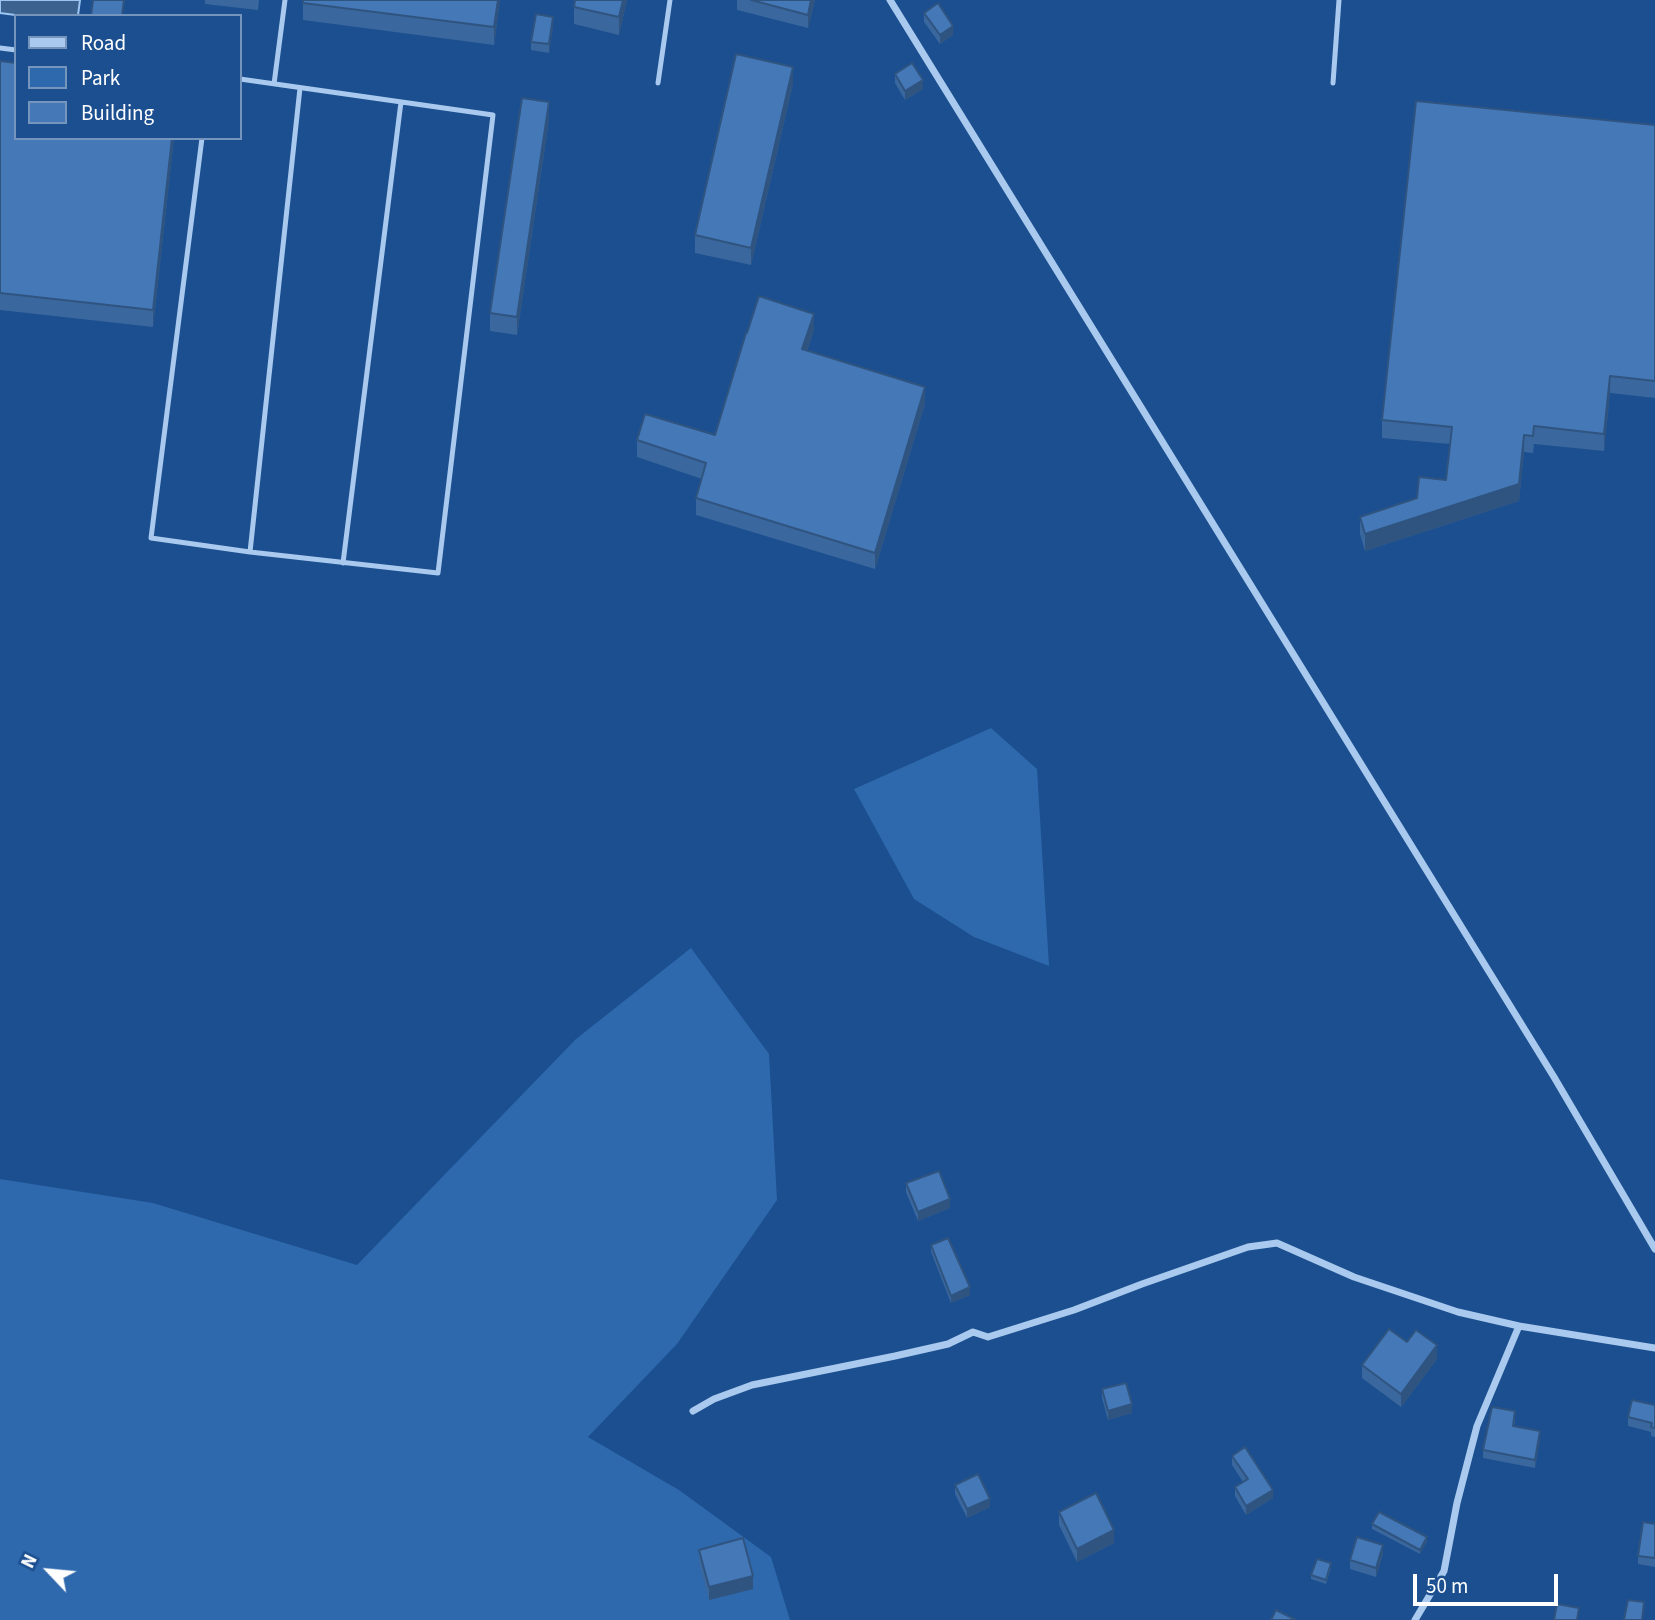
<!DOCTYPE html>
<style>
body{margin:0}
#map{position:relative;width:1655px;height:1620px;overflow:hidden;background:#1b4f8f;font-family:"Source Sans 3",sans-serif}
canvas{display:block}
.legend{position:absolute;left:14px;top:14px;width:228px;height:126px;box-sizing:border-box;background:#1b4f8f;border:2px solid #7695bc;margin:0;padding:9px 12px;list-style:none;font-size:21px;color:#fff}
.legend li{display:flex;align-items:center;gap:14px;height:35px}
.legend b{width:35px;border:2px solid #7695bc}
.north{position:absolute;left:14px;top:1536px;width:70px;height:70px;-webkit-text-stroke:5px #1b4f8f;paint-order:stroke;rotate:296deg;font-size:19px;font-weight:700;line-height:28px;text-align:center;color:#fff}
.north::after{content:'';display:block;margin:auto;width:24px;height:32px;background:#fff;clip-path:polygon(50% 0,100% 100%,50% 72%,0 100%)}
.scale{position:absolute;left:1413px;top:1574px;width:145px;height:32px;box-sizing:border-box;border:4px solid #fff;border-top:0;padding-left:9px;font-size:21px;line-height:24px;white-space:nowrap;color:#fff;-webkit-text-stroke:5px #1b4f8f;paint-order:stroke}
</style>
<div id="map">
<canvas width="1655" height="1620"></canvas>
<ul class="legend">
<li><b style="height:9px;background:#a9c9ee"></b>Road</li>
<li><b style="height:19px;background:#2e69ad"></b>Park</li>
<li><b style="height:19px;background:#4478b7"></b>Building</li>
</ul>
<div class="north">N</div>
<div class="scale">50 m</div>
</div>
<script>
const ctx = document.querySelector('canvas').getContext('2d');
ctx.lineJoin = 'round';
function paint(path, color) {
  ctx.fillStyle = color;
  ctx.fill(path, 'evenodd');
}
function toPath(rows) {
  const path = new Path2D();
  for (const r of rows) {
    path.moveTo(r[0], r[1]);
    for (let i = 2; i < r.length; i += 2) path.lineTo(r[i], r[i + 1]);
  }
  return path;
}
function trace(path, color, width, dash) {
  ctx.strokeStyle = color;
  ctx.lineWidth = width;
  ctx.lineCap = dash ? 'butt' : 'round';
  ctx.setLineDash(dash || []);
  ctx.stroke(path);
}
const green = toPath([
 [991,728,1037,769,1049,966,974,937,914,899,854,789],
 [691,948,769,1054,777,1200,677,1344,588,1437,679,1490,771,1557,790,1620,0,1620,0,1179,153,1203,357,1265,576,1039]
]);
const water = toPath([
 [0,0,80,0,78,15,23,16,0,13,0,0]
]);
const lane = toPath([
 [0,48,16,50],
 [658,83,670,0],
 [1333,83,1339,0],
 [274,84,285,0],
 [202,138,151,538,250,552,438,573,493,115,240,79],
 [250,552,300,88],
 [343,563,401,102]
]);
const street = toPath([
 [890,0,1554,1077,1655,1249],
 [693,1411,714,1399,752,1385,895,1356,948,1344,973,1332,988,1337,1074,1310,1142,1284,1248,1247,1277,1243,1354,1277,1458,1312,1519,1326,1655,1348],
 [1415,1620,1444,1571,1457,1503,1477,1426,1519,1326]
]);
const wall = toPath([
 [205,0,259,0,258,10,205,4],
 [303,0,500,0,494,45,303,20],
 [627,0,619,35,574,24,574,7],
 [737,0,815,0,808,28,737,10],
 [924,13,953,35,940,44,924,22],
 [553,26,549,53,531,50,531,42],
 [0,61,16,138,174,138,153,327,0,310],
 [895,74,923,89,905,100,895,83],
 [793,84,751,265,695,253,695,235],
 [549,120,517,335,490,331,490,313],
 [1655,125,1655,398,1610,393,1604,451,1534,444,1533,453,1524,452,1519,501,1365,551,1360,534,1360,517,1417,498,1446,480,1450,444,1382,438,1382,420],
 [814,330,807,351,925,404,875,569,696,515,696,498,702,479,637,457,637,440,715,435],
 [906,1183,950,1208,918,1221,906,1192],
 [931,1245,970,1295,951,1303,931,1252],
 [1437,1359,1401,1407,1362,1378,1362,1365],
 [1102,1389,1132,1413,1108,1420,1102,1398],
 [1655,1405,1655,1437,1651,1436,1651,1432,1628,1426,1628,1417],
 [1515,1419,1514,1426,1540,1439,1535,1468,1483,1458,1483,1450],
 [1232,1456,1273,1498,1246,1515,1235,1496,1235,1487,1243,1482,1232,1465],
 [955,1485,990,1507,967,1518,955,1494],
 [1059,1512,1114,1543,1077,1562,1059,1525],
 [1372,1524,1427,1541,1420,1554,1372,1529],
 [1655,1524,1655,1567,1638,1564,1638,1556],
 [699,1550,753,1589,709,1600,699,1563],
 [1383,1554,1376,1577,1350,1569,1350,1560],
 [1331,1568,1326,1584,1311,1579,1311,1575]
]);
const shadedWall = toPath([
 [498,0,500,0,494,45,494,27],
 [623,0,627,0,619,35,619,17],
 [811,0,815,0,808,28,808,15],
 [553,17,553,26,549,53,549,44],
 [953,26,953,35,940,44,940,35],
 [793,67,793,84,751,265,751,248],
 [923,80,923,89,905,100,905,91],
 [549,102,549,120,517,335,517,317],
 [172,138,174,138,153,327,153,310],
 [814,314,814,330,802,366,802,349],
 [1610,376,1610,393,1604,451,1604,434],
 [925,387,925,404,875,569,875,553],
 [1524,435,1524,452,1519,501,1365,551,1365,534],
 [950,1199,950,1208,918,1221,918,1212],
 [970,1287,970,1295,951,1303,951,1296],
 [1437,1345,1437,1359,1401,1407,1401,1394],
 [1132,1404,1132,1413,1108,1420,1108,1411],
 [1540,1431,1540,1439,1535,1468,1535,1460],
 [1273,1490,1273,1498,1246,1515,1246,1506],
 [990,1499,990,1507,967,1518,967,1509],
 [1114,1530,1114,1543,1077,1562,1077,1549],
 [1427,1537,1427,1541,1420,1554,1420,1550],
 [1383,1545,1383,1554,1376,1577,1376,1568],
 [753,1576,753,1589,709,1600,709,1587]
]);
const building = toPath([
 [93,0,124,0,122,16,91,16,93,0],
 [303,0,498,0,494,27,303,3,303,0],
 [575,0,623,0,619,17,574,7,575,0],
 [751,0,811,0,808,15,751,0],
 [938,3,953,26,940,35,924,13,938,3],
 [536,14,553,17,549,44,531,42,536,14],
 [736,54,793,67,751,248,695,235,736,54],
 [0,61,16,63,16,138,172,138,153,310,0,293,0,61],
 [912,63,923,80,905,91,895,74,912,63],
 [522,98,549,102,517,317,490,313,522,98],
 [1416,101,1655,125,1655,381,1610,376,1604,434,1534,426,1533,436,1524,435,1519,484,1365,534,1360,517,1417,498,1419,477,1446,480,1452,427,1382,420,1416,101],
 [759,296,814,314,802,349,925,387,875,553,696,498,706,463,637,440,645,414,715,435,746,333,747,333,759,296],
 [939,1171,950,1199,918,1212,906,1183,939,1171],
 [948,1238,970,1287,951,1296,931,1245,948,1238],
 [1389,1329,1407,1342,1416,1330,1437,1345,1401,1394,1362,1365,1389,1329],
 [1126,1383,1132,1404,1108,1411,1102,1389,1126,1383],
 [1632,1400,1655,1405,1655,1428,1651,1427,1652,1423,1628,1417,1632,1400],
 [1492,1407,1515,1411,1513,1426,1540,1431,1535,1460,1483,1450,1492,1407],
 [1245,1447,1273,1490,1246,1506,1235,1487,1248,1479,1232,1456,1245,1447],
 [978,1474,990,1499,967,1509,955,1485,978,1474],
 [1096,1493,1114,1530,1077,1549,1059,1512,1096,1493],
 [1379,1512,1427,1537,1420,1550,1372,1524,1379,1512],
 [1643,1522,1655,1524,1655,1558,1638,1556,1643,1522],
 [1357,1537,1383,1545,1376,1568,1350,1560,1357,1537],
 [743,1538,753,1576,709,1587,699,1550,743,1538],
 [1317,1559,1331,1563,1326,1580,1311,1575,1317,1559],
 [1628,1600,1644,1602,1642,1620,1624,1620,1628,1600],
 [1557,1604,1579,1608,1577,1620,1554,1620,1557,1604],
 [1276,1610,1296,1620,1271,1620,1276,1610]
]);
paint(green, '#2e69ad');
paint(water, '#3c6290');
trace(water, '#9cc4f0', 2);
trace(lane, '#a9c9ee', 5);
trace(street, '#a9c9ee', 7);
paint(wall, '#3a679d');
paint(shadedWall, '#305480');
paint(building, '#4478b7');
trace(building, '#305480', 2);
</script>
